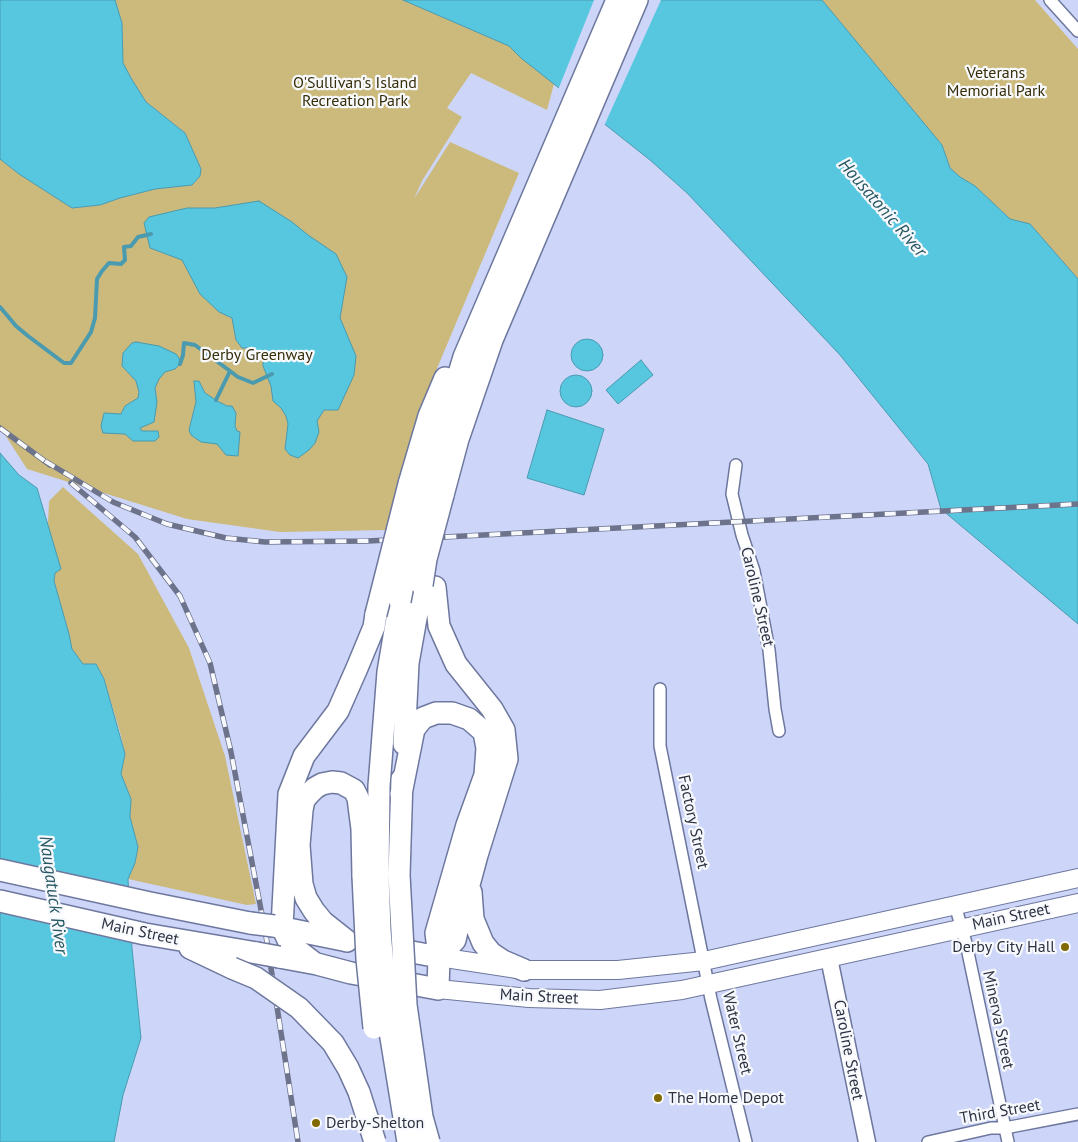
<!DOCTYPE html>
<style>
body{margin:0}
canvas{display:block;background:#cdd6f9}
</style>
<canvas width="1078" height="1142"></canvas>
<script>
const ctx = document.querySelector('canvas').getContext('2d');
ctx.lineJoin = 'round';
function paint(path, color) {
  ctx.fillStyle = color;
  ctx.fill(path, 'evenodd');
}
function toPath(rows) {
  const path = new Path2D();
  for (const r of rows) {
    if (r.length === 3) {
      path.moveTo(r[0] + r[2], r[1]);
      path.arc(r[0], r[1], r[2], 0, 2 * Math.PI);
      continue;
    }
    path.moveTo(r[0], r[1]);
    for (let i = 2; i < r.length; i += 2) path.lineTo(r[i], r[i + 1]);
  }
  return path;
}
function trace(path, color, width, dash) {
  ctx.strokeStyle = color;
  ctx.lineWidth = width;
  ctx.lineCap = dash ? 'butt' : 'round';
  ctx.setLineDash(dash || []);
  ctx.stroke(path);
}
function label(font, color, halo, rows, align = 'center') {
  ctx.font = font + ' "PT Sans",sans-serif';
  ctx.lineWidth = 4.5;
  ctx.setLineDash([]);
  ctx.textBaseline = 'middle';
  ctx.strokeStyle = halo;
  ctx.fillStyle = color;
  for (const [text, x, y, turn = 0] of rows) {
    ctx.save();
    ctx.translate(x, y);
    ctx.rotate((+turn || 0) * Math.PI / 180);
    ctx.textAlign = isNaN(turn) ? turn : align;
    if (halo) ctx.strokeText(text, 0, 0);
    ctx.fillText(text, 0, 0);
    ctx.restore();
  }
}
const green = toPath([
 [115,0,403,0,509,46,554,84,547,110,471,73,447,108,462,117,422,181,414,199,450,142,519,173,420,409,387,530,280,532,187,519,27,469,0,427,0,159,19,174,73,208,100,205,120,198,155,189,192,185,200,176,201,169,185,133,146,102,131,78,123,63,122,23],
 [822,0,1035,0,1078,49,1078,279,1030,224,1010,219,975,186,960,177,950,168,942,145],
 [63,487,138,554,189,648,225,756,256,904,247,905,128,879,135,863,138,847,130,817,131,799,121,774,125,754,120,732,104,679,96,664,83,664,71,649,69,634,54,581,55,573,48,523,49,501]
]);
const water = toPath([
 [0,0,115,0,122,23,123,63,131,78,146,102,185,133,201,169,200,176,192,185,155,189,120,198,100,205,72,208,19,174,0,159,0,0],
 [403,0,822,0,942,145,950,168,960,177,975,186,1010,219,1030,224,1078,279,1078,624,941,509,928,464,840,355,687,193,650,160,521,58,509,46,403,0],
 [259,201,292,222,308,235,336,254,347,277,340,318,356,356,354,375,338,410,324,410,317,421,319,432,315,443,309,450,298,458,290,455,285,449,288,424,286,416,281,408,273,401,271,386,263,366,263,358,260,352,250,348,242,348,236,340,232,318,219,312,200,294,182,260,150,248,144,223,149,217,187,208,215,208,259,201],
 [587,355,16],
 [136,342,159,346,176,354,179,358,180,364,175,369,165,372,159,379,155,388,157,402,154,422,140,428,142,431,158,431,159,437,155,441,133,441,125,434,103,433,101,426,104,413,121,414,125,406,138,398,139,392,136,381,122,366,123,353,132,343,136,342],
 [641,360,653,375,618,404,606,390,641,360],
 [576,391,16],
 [194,381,199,381,205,393,219,402,227,406,232,406,236,413,235,426,237,431,240,432,238,456,226,455,217,444,201,442,191,435,189,430,196,402,194,381],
 [547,410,604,429,584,495,527,478,547,410],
 [0,453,19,475,37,488,61,569,55,573,54,581,69,634,72,649,83,664,96,664,104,679,125,754,121,774,131,799,130,817,138,847,135,863,128,879,132,948,141,1038,123,1095,114,1142,0,1142,0,453]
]);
const pier = toPath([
 [594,0,661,0,604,126,558,90],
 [0,861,131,890,134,941,0,911]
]);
const stream = toPath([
 [0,307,16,326,28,336,64,363,71,363,91,332,95,318,97,279,102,271,109,263,121,264,125,260,124,247,131,246,138,237,151,234],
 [180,364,183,355,184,343,195,345,238,377,253,383,272,374],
 [216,400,230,371]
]);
const street = toPath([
 [1050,0,1078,31],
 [736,465,732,494,742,535,754,571,769,650,775,709,779,731],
 [660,689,660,746,711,999,746,1142],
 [955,905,966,943,1008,1142],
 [928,1142,991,1128,1005,1128,1078,1114]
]);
const secondary = toPath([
 [829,958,867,1142]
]);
const primary = toPath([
 [439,957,524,970,618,970,704,961,1078,878],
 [438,989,529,998,600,1000,682,990,1078,903]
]);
const highway = toPath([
 [409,484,429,416,445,378],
 [425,489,432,461,464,357,617,0],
 [443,495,458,439,492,340,637,0],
 [435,587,439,626,456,664,492,709,504,730,507,759,477,855,460,918,455,940,439,957],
 [404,744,408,663,422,585],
 [0,870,150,903,250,923],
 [399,875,402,779],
 [378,876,379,786,388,672,400,601],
 [471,892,473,919,483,943,491,953,503,961,524,970],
 [0,901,145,934,257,953],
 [274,926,343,940],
 [347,941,323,922,314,911,306,898,302,884,299,845,302,810,304,800,309,794,315,788,322,784,332,782,341,783,354,790,358,798,362,829,363,876],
 [385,947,439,957],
 [190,948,232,968],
 [279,957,317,964,351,973,438,989,439,957,436,933,467,825,485,775,487,748,484,732,469,719,452,713,436,713,423,718,414,729,401,794],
 [313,962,296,949,289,942,282,927,289,794,304,756,338,711,357,668,374,627,376,614]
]);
const rail = toPath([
 [0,428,50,465],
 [45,461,113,502,167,524,226,538,265,542,368,541,1078,504],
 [71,483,135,537,180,596,210,663,231,752,266,936,298,1142]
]);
const highwayBridge = toPath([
 [422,585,426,559,443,495],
 [400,601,406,570,425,489],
 [376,614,409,484],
 [399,875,406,1005,422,1117,429,1142],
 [363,876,367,959,374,1028],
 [378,876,380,931,387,1013,408,1142],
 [250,923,274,926],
 [257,953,279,957],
 [232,968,256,978,299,1008,333,1043,348,1068,359,1092,375,1142]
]);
const markers = [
 [1065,947,5,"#806900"],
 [658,1098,5,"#806900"],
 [316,1123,5,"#806900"]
];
const parkNames = [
 ["Veterans",996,73],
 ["Memorial Park",996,91],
 ["O'Sullivan's Island",355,83],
 ["Recreation Park",355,101],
 ["Derby Greenway",257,355]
];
const streetNames = [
 ["Caroline Street",757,597,77],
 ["Factory Street",693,822,78],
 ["Main Street",1011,917,-12],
 ["Main Street",140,932,12],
 ["Main Street",539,997,3],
 ["Minerva Street",998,1020,78],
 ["Water Street",737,1033,77],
 ["Caroline Street",848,1050,79],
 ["Third Street",1000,1112,-10]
];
const poiNames = [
 ["Derby City Hall",1055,947,"right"],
 ["The Home Depot",668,1098],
 ["Derby-Shelton",326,1123]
];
const waterNames = [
 ["Housatonic River",882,208,49],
 ["Naugatuck River",53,895,82]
];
paint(green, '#cbba7c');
paint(water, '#57c7df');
trace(water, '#4a9ab0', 1);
paint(pier, '#cdd6f9');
trace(stream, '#4a9ab0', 4);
trace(street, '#6e789e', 14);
trace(secondary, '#6e789e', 19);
trace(primary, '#6e789e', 20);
trace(highway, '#6e789e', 24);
trace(street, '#fff', 11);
trace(secondary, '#fff', 16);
trace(primary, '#fff', 18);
trace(highway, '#fff', 21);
trace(rail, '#6d738b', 5.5);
trace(rail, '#f7f9fd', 4, [11]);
trace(highwayBridge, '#6e789e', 24, []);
trace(highwayBridge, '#fff', 21);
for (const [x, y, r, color] of markers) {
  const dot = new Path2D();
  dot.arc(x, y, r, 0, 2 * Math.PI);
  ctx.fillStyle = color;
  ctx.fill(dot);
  trace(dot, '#f7f9fd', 2);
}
label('16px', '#372d08', '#f7f9fd', parkNames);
label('16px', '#2d3242', '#f7f9fd', streetNames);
label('16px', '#2d3242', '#f7f9fd', poiNames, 'left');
label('italic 18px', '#295963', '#f7f9fd', waterNames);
</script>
